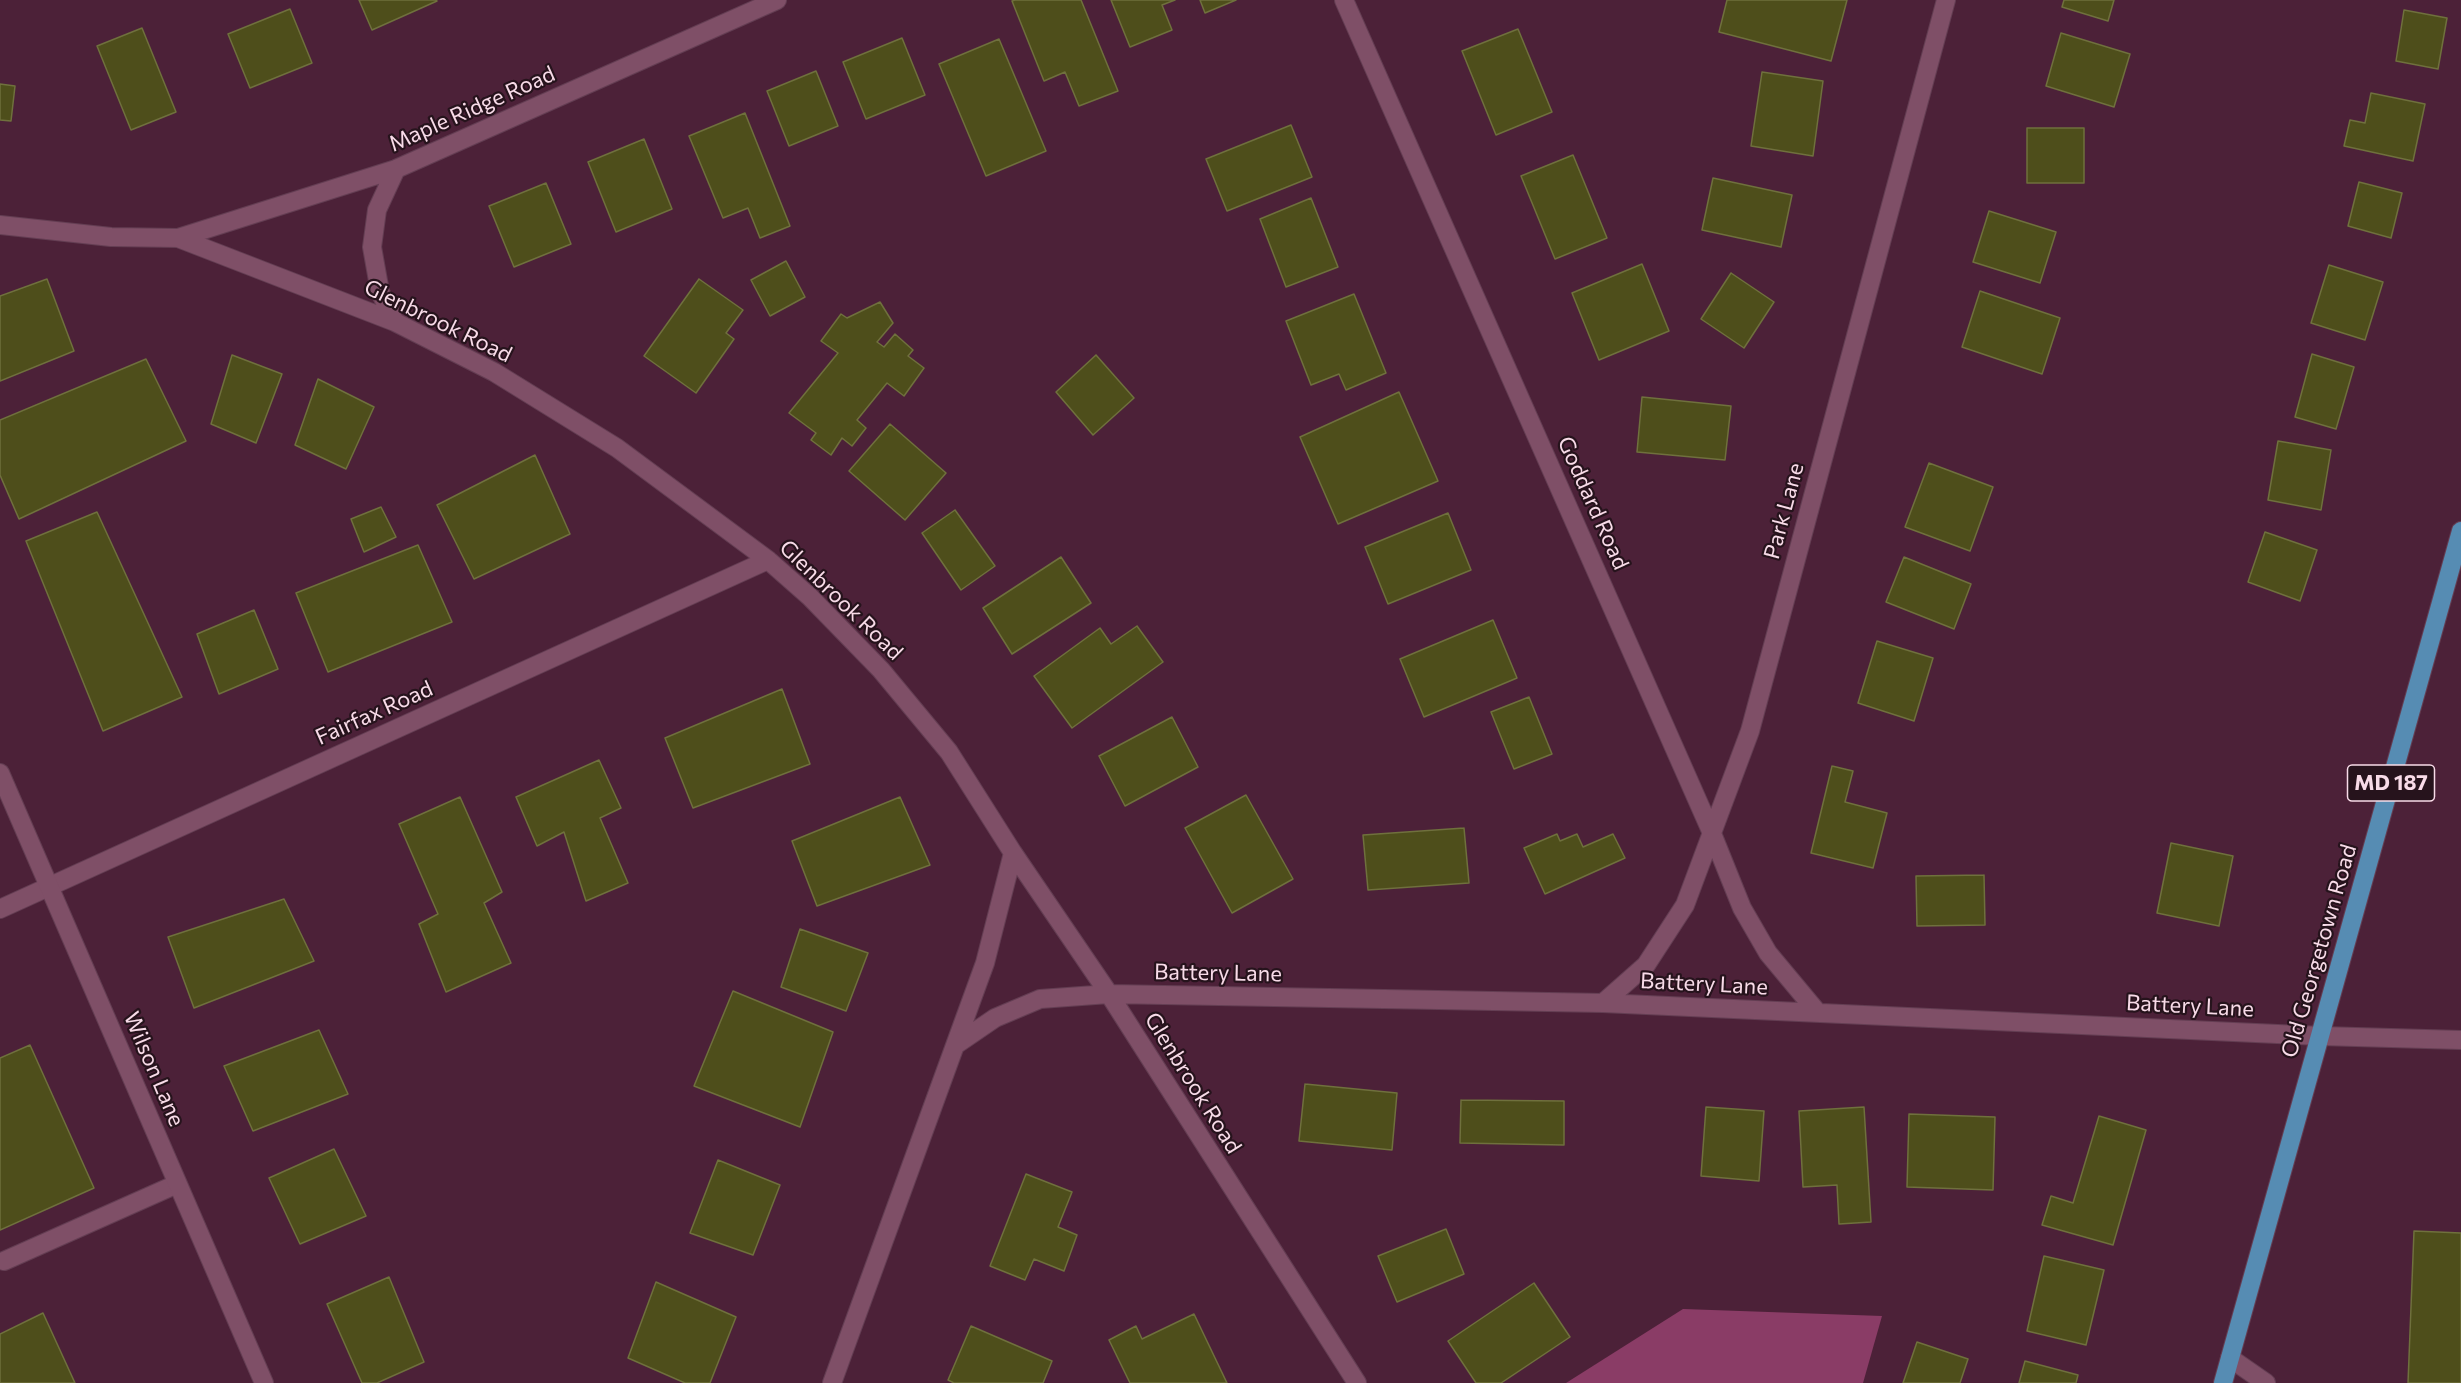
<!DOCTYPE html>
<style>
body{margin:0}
canvas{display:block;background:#4c2138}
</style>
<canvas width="2461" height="1383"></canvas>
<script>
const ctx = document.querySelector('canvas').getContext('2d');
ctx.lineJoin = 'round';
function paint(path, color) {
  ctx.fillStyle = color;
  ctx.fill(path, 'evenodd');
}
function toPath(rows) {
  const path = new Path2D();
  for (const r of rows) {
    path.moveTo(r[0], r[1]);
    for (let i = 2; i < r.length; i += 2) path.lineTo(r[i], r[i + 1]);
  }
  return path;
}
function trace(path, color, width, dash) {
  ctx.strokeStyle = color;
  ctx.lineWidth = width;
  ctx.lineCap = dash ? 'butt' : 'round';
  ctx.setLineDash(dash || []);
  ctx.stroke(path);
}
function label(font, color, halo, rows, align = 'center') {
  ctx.font = font + ' Commissioner,sans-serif';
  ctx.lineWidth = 4.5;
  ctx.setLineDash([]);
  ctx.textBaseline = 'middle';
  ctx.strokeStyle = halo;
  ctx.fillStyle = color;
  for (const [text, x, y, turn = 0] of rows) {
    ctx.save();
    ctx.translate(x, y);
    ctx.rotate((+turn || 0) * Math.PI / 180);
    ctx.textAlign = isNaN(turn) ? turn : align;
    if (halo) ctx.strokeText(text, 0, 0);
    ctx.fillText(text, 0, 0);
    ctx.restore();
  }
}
const green = toPath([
 [1683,1309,1882,1316,1863,1383,1566,1383]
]);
const building = toPath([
 [359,0,436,0,437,1,372,30,359,0],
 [1015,0,1081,0,1118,91,1079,106,1065,72,1044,81,1012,1,1015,0],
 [1111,0,1175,0,1162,5,1172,30,1130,47,1111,0],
 [1200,0,1236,0,1205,13,1200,0],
 [1727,0,1847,0,1831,61,1719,32,1727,0],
 [2064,0,2114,0,2108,21,2062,7,2064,0],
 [290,9,312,63,250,88,228,34,290,9],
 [2404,10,2447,18,2438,69,2396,61,2404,10],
 [142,28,176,112,131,130,97,46,142,28],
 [1518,29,1552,112,1496,135,1462,51,1518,29],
 [2061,33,2130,54,2114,107,2046,86,2061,33],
 [902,38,925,95,866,119,843,62,902,38],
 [999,39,1046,151,986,176,939,64,999,39],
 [816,71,838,126,789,146,767,91,816,71],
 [1762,72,1823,81,1813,156,1751,146,1762,72],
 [0,84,15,86,11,121,0,120,0,84],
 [2371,93,2425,104,2413,161,2344,146,2350,120,2365,123,2371,93],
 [745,113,790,226,760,238,748,208,723,218,689,136,745,113],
 [1291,125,1312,177,1227,211,1206,159,1291,125],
 [2027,128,2084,128,2084,183,2027,183,2027,128],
 [644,139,672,209,616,232,588,162,644,139],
 [1573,155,1607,238,1555,259,1521,176,1573,155],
 [1713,178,1792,195,1781,247,1702,230,1713,178],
 [2359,182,2402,193,2391,238,2348,226,2359,182],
 [546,183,571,244,514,267,489,206,546,183],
 [1311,198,1338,267,1286,287,1260,219,1311,198],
 [1989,211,2056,232,2040,283,1973,262,1989,211],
 [786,261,805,297,770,316,751,280,786,261],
 [1642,264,1669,331,1599,360,1572,293,1642,264],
 [2329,265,2383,282,2365,340,2311,323,2329,265],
 [1731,273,1774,302,1744,348,1701,319,1731,273],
 [47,279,74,351,0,381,0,296,47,279],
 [699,279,743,310,726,333,734,339,696,393,644,356,699,279],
 [1980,291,2060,318,2042,374,1962,347,1980,291],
 [1354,294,1386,373,1346,390,1339,374,1311,385,1286,321,1354,294],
 [880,302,893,323,877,342,884,347,895,334,913,350,908,356,924,368,904,396,887,383,857,420,866,428,852,446,842,438,831,455,811,440,816,433,789,413,838,353,821,341,841,314,847,318,880,302],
 [2312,354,2354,367,2336,429,2295,417,2312,354],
 [232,355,282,374,256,443,211,424,232,355],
 [1096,355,1134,398,1093,435,1056,392,1096,355],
 [146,359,186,441,19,519,0,475,0,420,146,359],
 [318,379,374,407,346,469,295,445,318,379],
 [1399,392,1438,481,1338,524,1300,437,1399,392],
 [1642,397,1731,406,1725,460,1637,452,1642,397],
 [890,424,946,473,905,520,849,471,890,424],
 [2278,441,2331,450,2321,510,2268,500,2278,441],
 [535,455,570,534,474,579,437,505,535,455],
 [1929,463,1993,487,1970,551,1905,527,1929,463],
 [381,507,396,537,364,552,351,519,381,507],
 [955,510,995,566,961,590,922,533,955,510],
 [97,512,182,697,103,731,26,541,97,512],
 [1448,513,1471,570,1388,604,1365,547,1448,513],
 [2265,532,2317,550,2300,601,2248,582,2265,532],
 [418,545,452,622,328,672,296,593,418,545],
 [1061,557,1091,603,1012,654,983,608,1061,557],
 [1904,557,1971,584,1954,629,1886,602,1904,557],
 [254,610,278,669,219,694,197,634,254,610],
 [1493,620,1517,678,1424,717,1400,659,1493,620],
 [1137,626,1163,662,1072,728,1034,676,1100,628,1111,644,1137,626],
 [1877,641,1933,658,1914,721,1858,703,1877,641],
 [782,689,810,764,693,808,665,738,782,689],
 [1529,697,1552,754,1514,769,1491,712,1529,697],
 [1172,717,1198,767,1125,806,1099,756,1172,717],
 [599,760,621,808,600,818,628,883,586,901,564,832,537,846,516,797,599,760],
 [1832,766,1853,771,1845,802,1887,813,1873,868,1811,853,1832,766],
 [1246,795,1293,879,1232,913,1185,828,1246,795],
 [460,797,502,892,484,903,511,963,446,992,419,924,438,914,399,824,460,797],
 [900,797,930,865,817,906,792,841,900,797],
 [1464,828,1469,883,1368,890,1363,835,1464,828],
 [1557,834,1560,841,1577,834,1583,847,1613,834,1625,858,1545,894,1524,848,1557,834],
 [2171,843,2233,856,2219,926,2157,913,2171,843],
 [1984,875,1985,925,1917,926,1916,876,1984,875],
 [284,899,314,961,194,1008,168,937,284,899],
 [800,929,868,953,846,1011,781,987,800,929],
 [733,991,833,1032,800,1127,694,1086,733,991],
 [319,1030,348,1094,253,1131,224,1066,319,1030],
 [30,1045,94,1188,0,1230,0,1058,30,1045],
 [1305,1084,1397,1093,1392,1150,1299,1141,1305,1084],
 [1461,1100,1564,1101,1564,1145,1460,1143,1461,1100],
 [1706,1107,1764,1111,1759,1181,1701,1176,1706,1107],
 [1864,1107,1871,1222,1839,1224,1837,1185,1803,1187,1799,1111,1864,1107],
 [1909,1114,1995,1117,1993,1190,1907,1187,1909,1114],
 [2099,1116,2146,1130,2113,1245,2042,1225,2051,1196,2073,1203,2099,1116],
 [334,1149,366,1216,300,1244,269,1178,334,1149],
 [718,1160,780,1185,753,1255,690,1233,718,1160],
 [1026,1174,1072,1192,1058,1227,1077,1235,1064,1271,1034,1259,1025,1280,990,1266,1026,1174],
 [1446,1229,1464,1274,1397,1302,1378,1256,1446,1229],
 [2414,1231,2461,1233,2461,1383,2408,1383,2414,1231],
 [2044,1256,2104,1270,2086,1345,2027,1331,2044,1256],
 [389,1277,424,1362,377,1383,362,1383,327,1304,389,1277],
 [656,1282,736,1317,710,1383,685,1383,628,1358,656,1282],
 [1534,1283,1570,1337,1501,1383,1476,1383,1448,1341,1534,1283],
 [43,1313,75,1383,0,1383,0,1334,43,1313],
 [1194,1314,1227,1383,1130,1383,1109,1340,1136,1326,1142,1339,1194,1314],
 [971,1326,1052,1361,1043,1383,954,1383,948,1380,971,1326],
 [1917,1342,1968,1359,1960,1383,1903,1383,1917,1342],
 [2025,1361,2078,1375,2076,1383,2019,1383,2025,1361]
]);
const lane = toPath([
 [4,1261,177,1184],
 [2230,1358,2266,1383]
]);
const street = toPath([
 [1344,0,1711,831,1742,908,1768,953,1818,1013],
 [0,225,111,237,178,238,395,322,494,372,617,448,768,560,810,597,881,670,949,752,1013,853,1109,994,1357,1383],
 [178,238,396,169,777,0],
 [395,322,380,292,372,247,377,210,396,169],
 [0,909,768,560],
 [1603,1003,1646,965,1685,905,1750,731,1946,0],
 [957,1044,995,1018,1040,999,1109,994,1603,1003,2321,1036],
 [832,1383,985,963,1013,853]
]);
const secondary = toPath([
 [0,773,264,1383],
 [2321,1036,2461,1040]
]);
const primary = toPath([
 [2223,1383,2461,531]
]);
const shields = [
 [2391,783,87]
];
const shieldNames = [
 ["MD 187",2391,783]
];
const streetNames = [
 ["Maple Ridge Road",472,109,-24],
 ["Glenbrook Road",438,321,26],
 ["Goddard Road",1593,503,66],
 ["Park Lane",1784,511,-75],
 ["Glenbrook Road",841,600,44],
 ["Fairfax Road",374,713,-24],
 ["Old Georgetown Road",2319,951,-74],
 ["Battery Lane",1218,973,1],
 ["Battery Lane",1704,984,3],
 ["Battery Lane",2190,1006,3],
 ["Wilson Lane",154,1069,67],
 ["Glenbrook Road",1193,1083,58]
];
paint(green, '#8a3c66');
paint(building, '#4e4e1b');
trace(building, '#6f703d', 1.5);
trace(lane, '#643e53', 20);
trace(street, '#643e53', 20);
trace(secondary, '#643e53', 20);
trace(primary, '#643e53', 20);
trace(lane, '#7f4f67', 18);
trace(street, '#7f4f67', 18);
trace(secondary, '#7f4f67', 18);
trace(primary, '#568cb3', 18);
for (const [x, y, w] of shields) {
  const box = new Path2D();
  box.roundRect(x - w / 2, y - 18, w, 36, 4.5);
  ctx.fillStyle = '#26131c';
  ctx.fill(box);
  trace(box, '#f8dbe8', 1.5);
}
label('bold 21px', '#f8dbe8', null, shieldNames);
label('22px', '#f8dbe8', '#26131c', streetNames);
</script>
